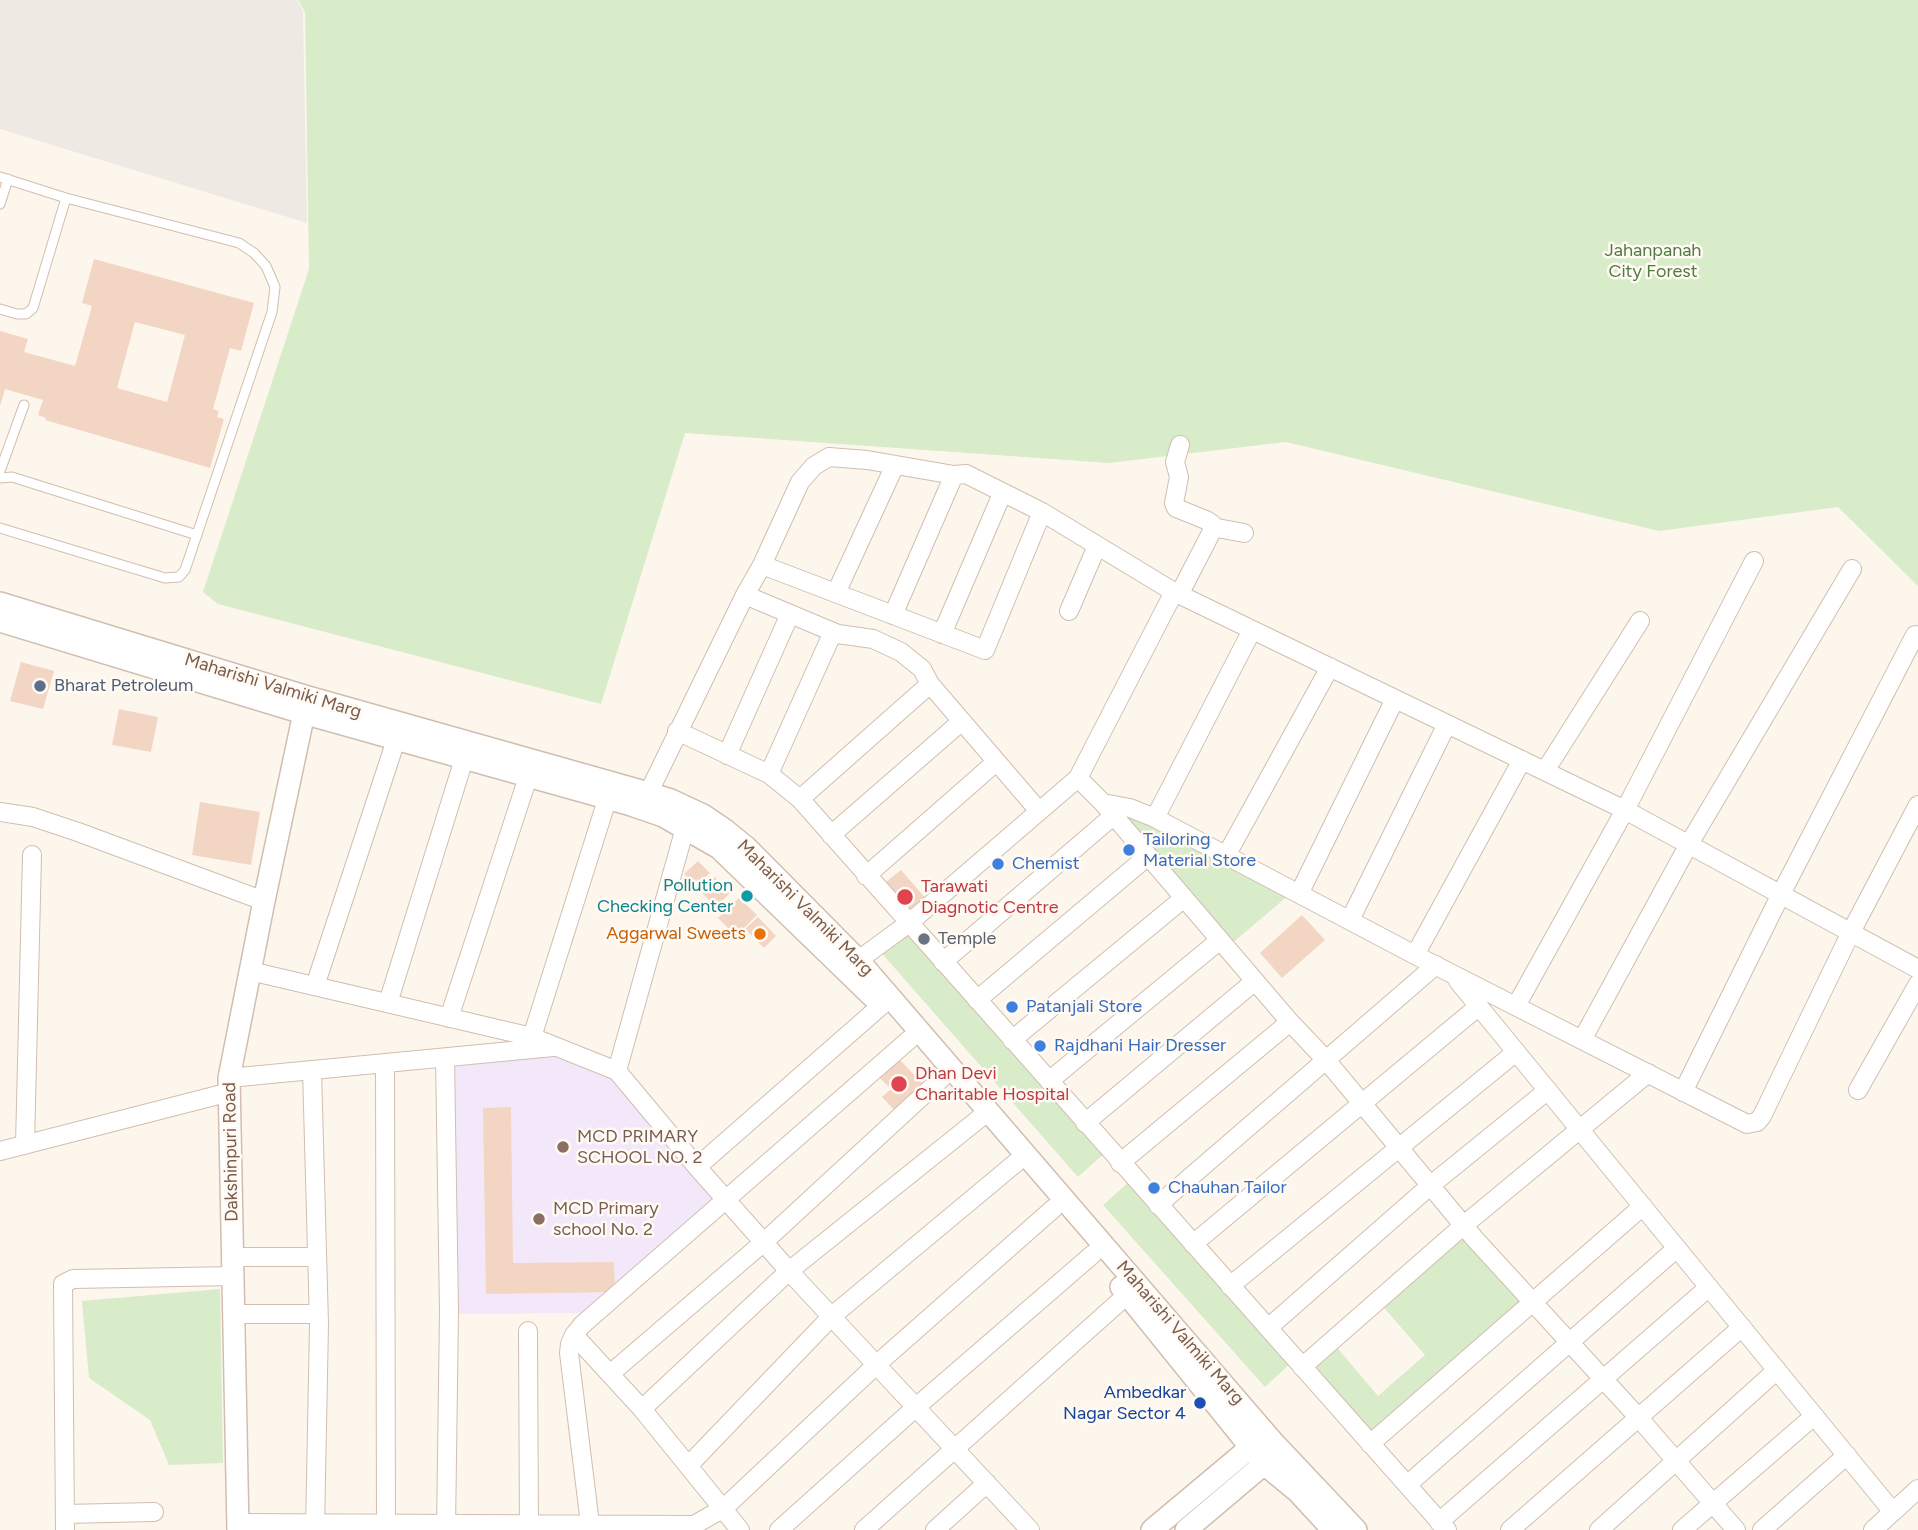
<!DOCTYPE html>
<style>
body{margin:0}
canvas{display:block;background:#fdf6ec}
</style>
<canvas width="1918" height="1530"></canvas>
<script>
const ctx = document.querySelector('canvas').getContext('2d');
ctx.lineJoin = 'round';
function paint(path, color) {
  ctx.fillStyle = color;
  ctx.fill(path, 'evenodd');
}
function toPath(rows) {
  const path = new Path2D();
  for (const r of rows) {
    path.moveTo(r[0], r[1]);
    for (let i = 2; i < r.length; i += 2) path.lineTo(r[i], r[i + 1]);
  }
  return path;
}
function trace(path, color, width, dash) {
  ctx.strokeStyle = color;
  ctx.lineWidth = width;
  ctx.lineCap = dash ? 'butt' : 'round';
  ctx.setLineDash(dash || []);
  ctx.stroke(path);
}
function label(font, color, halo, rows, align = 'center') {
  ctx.font = font + ' Figtree,sans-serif';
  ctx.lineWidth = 5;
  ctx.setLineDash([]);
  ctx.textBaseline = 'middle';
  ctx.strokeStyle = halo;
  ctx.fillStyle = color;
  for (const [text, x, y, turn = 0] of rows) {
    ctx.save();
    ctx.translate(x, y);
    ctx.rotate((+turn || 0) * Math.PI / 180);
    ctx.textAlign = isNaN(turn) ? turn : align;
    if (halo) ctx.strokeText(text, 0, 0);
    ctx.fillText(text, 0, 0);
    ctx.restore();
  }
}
const industrial = toPath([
 [0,0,297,0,303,11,307,223,0,129]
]);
const education = toPath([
 [557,1053,616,1076,720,1200,591,1313,454,1314,449,1063]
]);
const green = toPath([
 [298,0,1918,0,1918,586,1838,507,1659,531,1286,442,1109,463,685,433,601,704,218,604,203,592,309,269,305,12],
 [1114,809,1129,812,1289,895,1231,944],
 [908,927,1106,1152,1078,1177,878,949],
 [1131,1180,1293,1361,1265,1387,1103,1205],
 [1463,1230,1528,1301,1371,1438,1309,1368,1335,1345,1378,1396,1425,1355,1380,1303],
 [220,1289,223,1463,169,1465,150,1420,89,1378,82,1301]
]);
const building = toPath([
 [94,259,254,303,241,351,230,348,213,409,219,411,217,417,224,419,210,468,45,420,46,418,38,415,43,400,5,389,0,406,0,331,28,339,24,352,75,366,92,306,82,303],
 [135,322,185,335,167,402,117,388],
 [21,662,54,671,43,709,10,701],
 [119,709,158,717,151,752,112,745],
 [200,802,260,812,251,865,192,855],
 [698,861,710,873,696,886,684,874],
 [901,870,928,901,909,917,882,885],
 [715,877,730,893,716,907,700,891],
 [747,892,752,897,747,901,742,896],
 [739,898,757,915,736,936,718,918],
 [1302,915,1325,940,1282,978,1260,953],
 [758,917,776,936,764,948,745,929],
 [897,1057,925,1086,897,1113,882,1097,891,1089,877,1075],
 [511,1107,513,1263,614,1262,615,1292,486,1294,483,1108]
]);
const service = toPath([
 [0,177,66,198,239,243,254,253,266,266,275,287,272,312,185,570,179,577,165,578,0,528],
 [0,204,8,179],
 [0,309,17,314,26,314,33,308,66,198],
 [0,471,24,405],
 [0,478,12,477,197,535]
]);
const minor = toPath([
 [1212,527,1244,533],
 [762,565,985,650,1042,512],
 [836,593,895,465],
 [745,595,838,634,873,639,901,652,922,669,930,684,1039,811],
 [1179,595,1212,531,1212,524,1206,520,1176,508,1174,503,1179,477,1175,462,1180,445],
 [1069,611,1097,546],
 [893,615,954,475],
 [942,634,1002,494],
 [677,731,769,774,800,799,1447,1530],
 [727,755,790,614],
 [1545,771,1640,621],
 [769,774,833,632],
 [1078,778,1103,803,1290,1022,1326,1060,1474,1238,1638,1417,1736,1530],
 [800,799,930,684],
 [1103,803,1130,808,1155,818,1415,955,1747,1124,1757,1122,1762,1116,1851,932,1918,805],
 [643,804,745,595,762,565,800,482,814,466,829,457,867,460,954,475,966,474,1042,512,1174,592,1625,810,1918,969],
 [0,812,33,817,78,832,264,901],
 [1155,818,1252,630],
 [831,835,962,721],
 [1226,856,1330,667],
 [866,876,996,762],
 [1299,894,1395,699],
 [1350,920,1447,724],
 [1415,955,1522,760],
 [943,962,1113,816],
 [849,967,909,923,1078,778,1174,592],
 [250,971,532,1037,617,1071,697,1167,789,1271,1030,1530],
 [1458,981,1893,1512],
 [315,986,396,740],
 [977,1000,1148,856],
 [388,1003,464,759],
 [1516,1006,1625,810,1754,561],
 [449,1018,528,777],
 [532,1037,607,800],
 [1012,1040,1184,898],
 [1582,1040,1689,844,1852,569],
 [445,1058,449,1311,446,1530],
 [385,1063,386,1530],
 [312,1070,319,1324,315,1530],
 [617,1071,685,828,690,819],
 [229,1078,553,1047],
 [1049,1081,1220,940],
 [1858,1090,1918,984],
 [1683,1092,1781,894,1915,635],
 [1085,1123,1255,981],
 [25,1145,32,855],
 [0,1151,230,1092],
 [1120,1163,1290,1022],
 [697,1167,891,997],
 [1158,1205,1436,965],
 [1193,1244,1479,1006],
 [233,1257,317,1257],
 [1230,1286,1516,1052],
 [234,1314,318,1314],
 [1268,1328,1431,1185,1548,1090],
 [528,1331,529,1530],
 [574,1335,570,1344,569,1353,590,1524],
 [1302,1367,1464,1225,1648,1073],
 [610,1374,764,1242,943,1077],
 [642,1409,789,1271,980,1118],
 [1370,1444,1643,1206],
 [688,1466,832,1316,1018,1161],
 [1407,1485,1677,1248],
 [65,1514,154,1512],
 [1439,1522,1709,1287],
 [238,1523,694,1525,724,1508,876,1365,1054,1208],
 [65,1530,63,1284,73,1279,233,1276],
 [740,1530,642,1409,574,1335,582,1325,910,1039],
 [779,1530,915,1408,1093,1254],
 [864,1530,1128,1294],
 [935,1530,987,1483],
 [1510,1530,1742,1327],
 [1599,1530,1777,1370],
 [1682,1530,1814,1416],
 [1762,1530,1847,1455],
 [1873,1530,1918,1489]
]);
const tertiary = toPath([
 [0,603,308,697,645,792,671,800,703,815,725,830,746,847,859,961,1273,1442,1356,1530],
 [0,621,303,713,631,805,663,816,719,848,875,999],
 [1121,1287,1264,1464,1298,1492,1333,1530],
 [238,1530,229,1078,264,901,307,699],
 [1152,1530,1251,1447,1264,1444],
 [1186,1530,1264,1464,1269,1450]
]);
const markers = [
 [40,686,7,"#5c6f8a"],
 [1129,850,7,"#3f7fe0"],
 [998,864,7,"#3f7fe0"],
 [747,896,7,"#0f9aa8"],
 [905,897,9,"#e0444e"],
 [760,934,7,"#e8710a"],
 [924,939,7,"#6b7280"],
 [1012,1007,7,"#3f7fe0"],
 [1040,1046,7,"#3f7fe0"],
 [899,1084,9,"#e0444e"],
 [563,1147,7,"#8d6e63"],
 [1154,1188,7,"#3f7fe0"],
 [539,1219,7,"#8d6e63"],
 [1200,1403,7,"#1a4fb4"]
];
const parkNames = [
 ["Jahanpanah",1653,251],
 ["City Forest",1653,272]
];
const serviceNames = [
 ["Bharat Petroleum",54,686]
];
const streetNames = [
 ["Maharishi Valmiki Marg",273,686,17],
 ["Maharishi Valmiki Marg",805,908,45],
 ["Dakshinpuri Road",231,1152,-91],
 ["Maharishi Valmiki Marg",1180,1333,49]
];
const shopNames = [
 ["Tailoring",1143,840],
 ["Material Store",1143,861],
 ["Chemist",1012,864],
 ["Patanjali Store",1026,1007],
 ["Rajdhani Hair Dresser",1054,1046],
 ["Chauhan Tailor",1168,1188]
];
const cultureNames = [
 ["Pollution",733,886],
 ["Checking Center",733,907]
];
const healthNames = [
 ["Tarawati",921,887],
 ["Diagnotic Centre",921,908],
 ["Dhan Devi",915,1074],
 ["Charitable Hospital",915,1095]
];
const foodNames = [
 ["Aggarwal Sweets",746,934]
];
const worshipNames = [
 ["Temple",938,939]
];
const educationNames = [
 ["MCD PRIMARY",577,1137],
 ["SCHOOL NO. 2",577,1158],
 ["MCD Primary",553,1209],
 ["school No. 2",553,1230]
];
const transitNames = [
 ["Ambedkar",1186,1393],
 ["Nagar Sector 4",1186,1414]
];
paint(industrial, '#efe9e4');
paint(education, '#f3e8fa');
paint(green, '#d8ecc9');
paint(building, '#f3d5c3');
trace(service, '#d1beb0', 11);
trace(minor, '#d1beb0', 20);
trace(tertiary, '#d1beb0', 24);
trace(service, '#fff', 9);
trace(minor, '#fff', 18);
trace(tertiary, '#fff', 21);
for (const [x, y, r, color] of markers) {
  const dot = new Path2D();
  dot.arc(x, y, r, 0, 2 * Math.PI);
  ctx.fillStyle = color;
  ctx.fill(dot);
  trace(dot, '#fffaf3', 2.5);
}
label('18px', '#537a41', '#fffaf3', parkNames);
label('18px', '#4e5e75', '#fffaf3', serviceNames, 'left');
label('18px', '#7a5c4d', '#fffaf3', streetNames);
label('18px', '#366cbe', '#fffaf3', shopNames, 'left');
label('18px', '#0d838f', '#fffaf3', cultureNames, 'right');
label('18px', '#be3a42', '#fffaf3', healthNames, 'left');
label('18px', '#c56008', '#fffaf3', foodNames, 'right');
label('18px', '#5b616d', '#fffaf3', worshipNames, 'left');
label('18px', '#785e54', '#fffaf3', educationNames, 'left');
label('18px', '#164399', '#fffaf3', transitNames, 'right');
</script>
